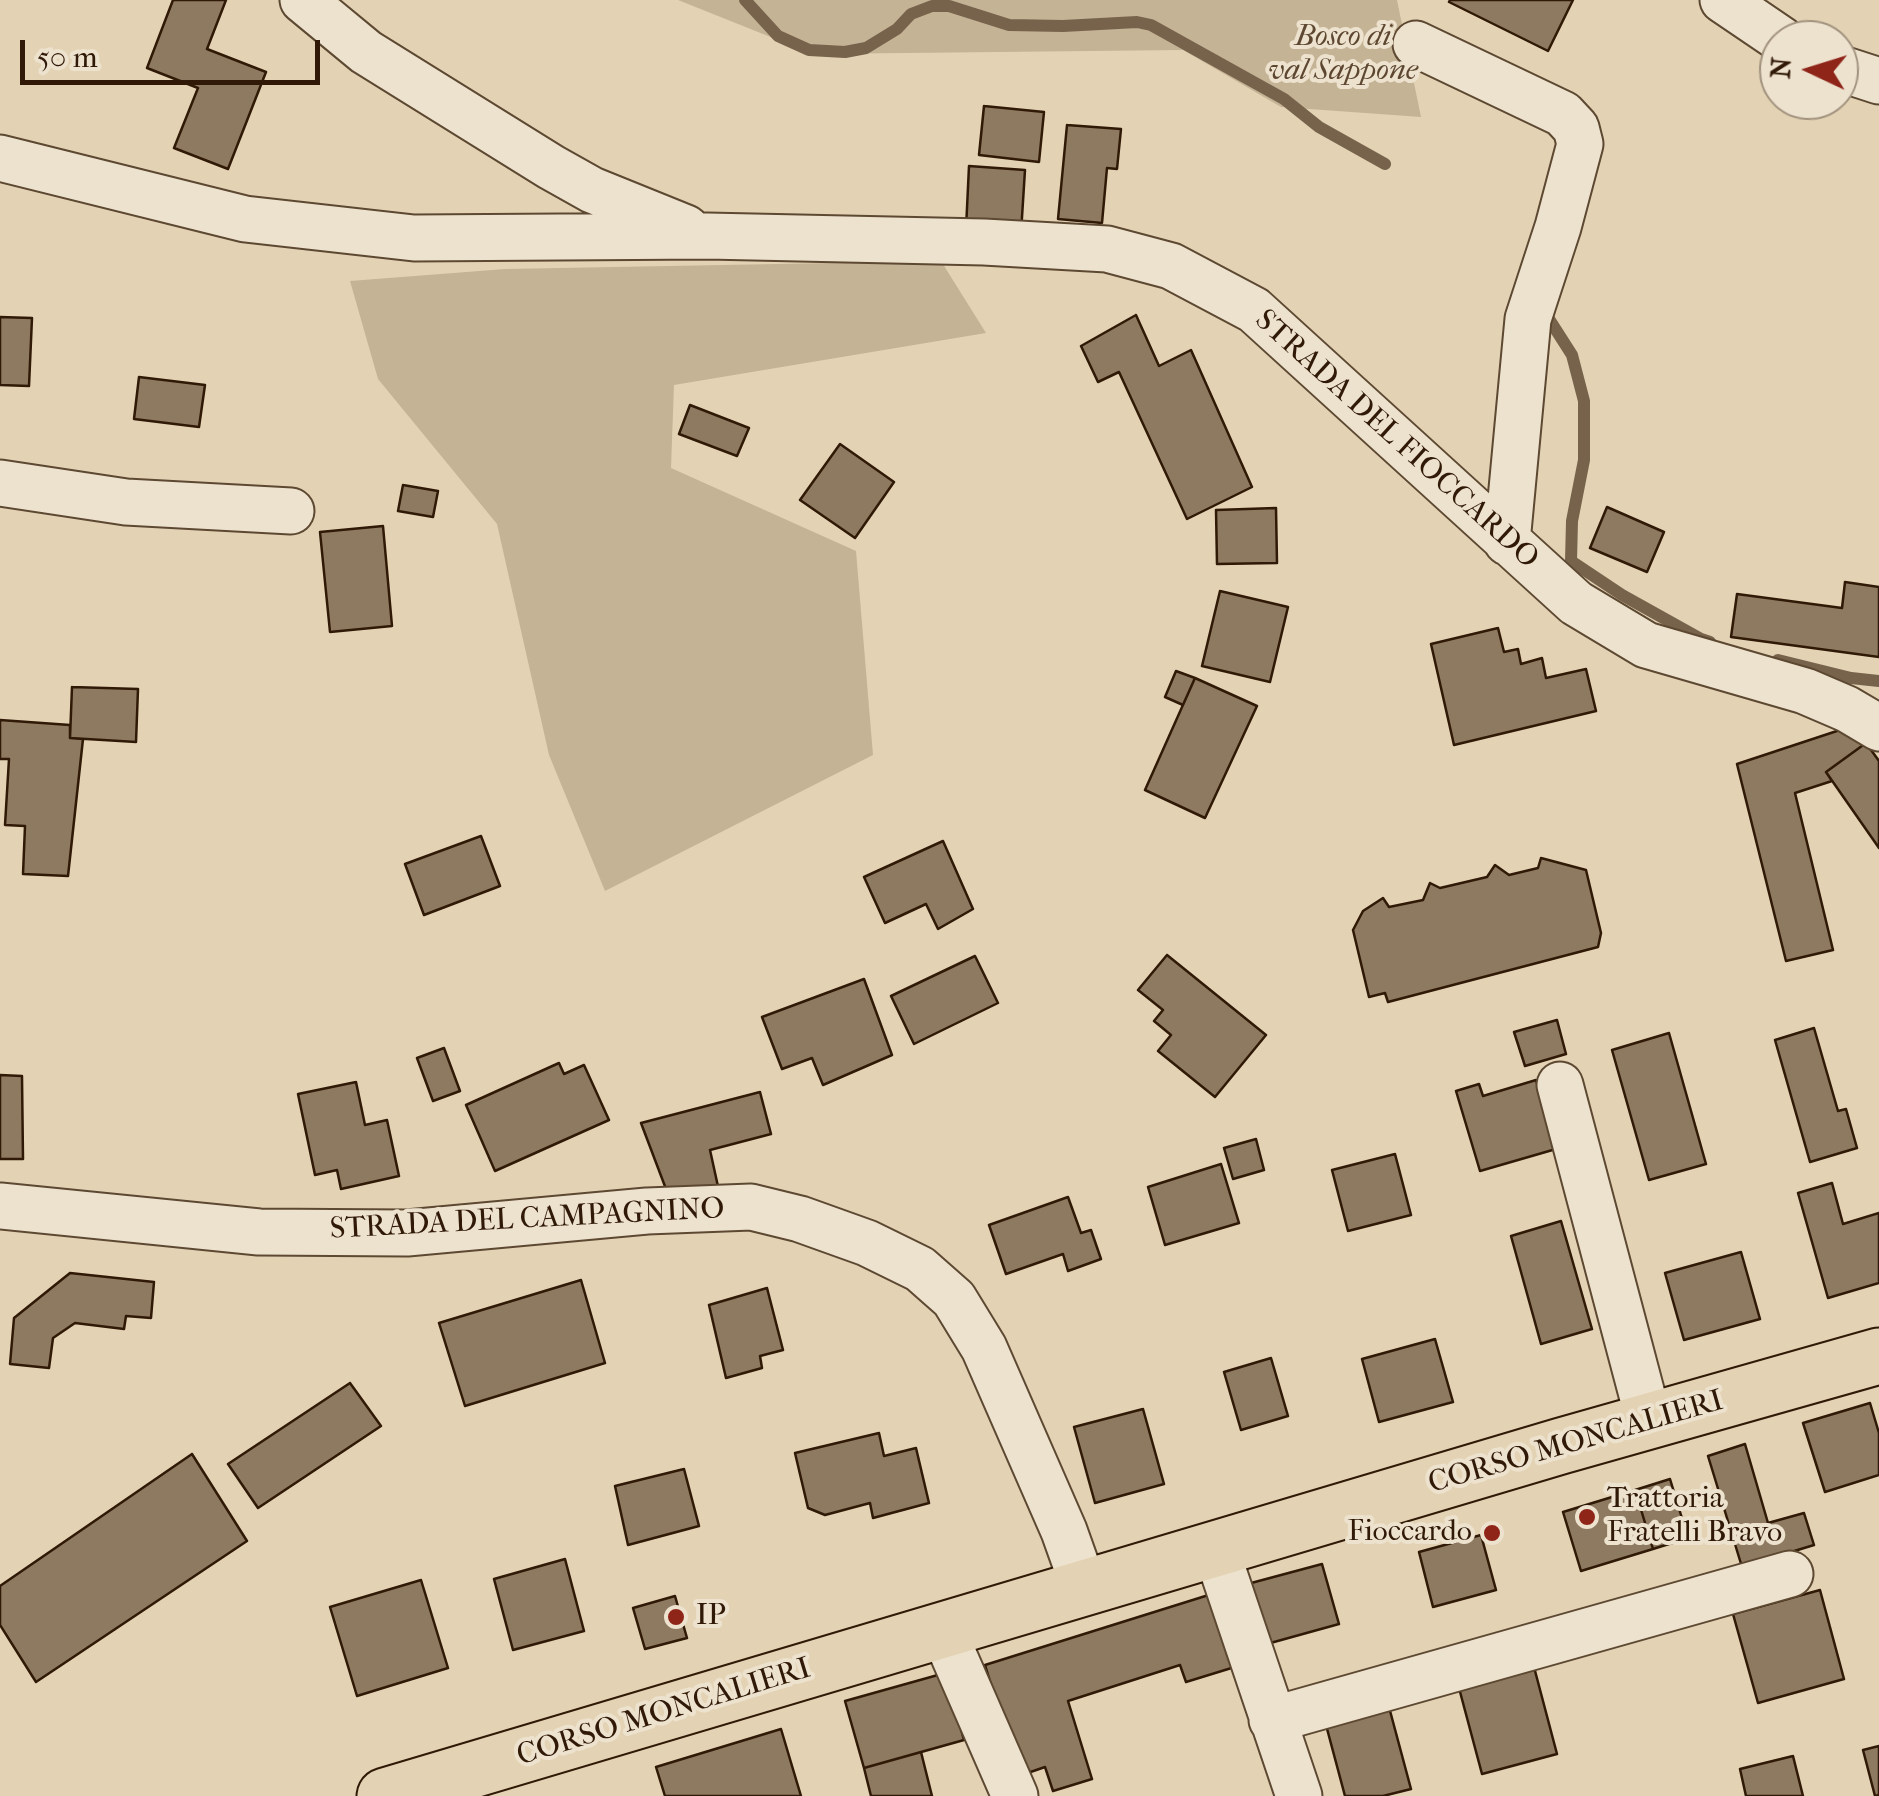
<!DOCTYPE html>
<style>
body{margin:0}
#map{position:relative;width:1879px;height:1796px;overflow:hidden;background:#e3d3b4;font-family:"IM FELL French Canon",serif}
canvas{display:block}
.north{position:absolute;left:1759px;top:20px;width:100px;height:100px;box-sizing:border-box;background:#ede2ce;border:2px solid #a1927e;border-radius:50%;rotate:274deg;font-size:28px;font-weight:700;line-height:40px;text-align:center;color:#301906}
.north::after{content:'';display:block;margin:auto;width:35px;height:45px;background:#8f2418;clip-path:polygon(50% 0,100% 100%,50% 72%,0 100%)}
.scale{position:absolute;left:20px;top:40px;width:300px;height:45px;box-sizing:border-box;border:5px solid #301906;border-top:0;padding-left:12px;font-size:30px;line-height:35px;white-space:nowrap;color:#301906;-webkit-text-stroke:8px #ede2ce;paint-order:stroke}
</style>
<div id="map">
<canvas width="1879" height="1796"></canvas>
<div class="north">N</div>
<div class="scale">50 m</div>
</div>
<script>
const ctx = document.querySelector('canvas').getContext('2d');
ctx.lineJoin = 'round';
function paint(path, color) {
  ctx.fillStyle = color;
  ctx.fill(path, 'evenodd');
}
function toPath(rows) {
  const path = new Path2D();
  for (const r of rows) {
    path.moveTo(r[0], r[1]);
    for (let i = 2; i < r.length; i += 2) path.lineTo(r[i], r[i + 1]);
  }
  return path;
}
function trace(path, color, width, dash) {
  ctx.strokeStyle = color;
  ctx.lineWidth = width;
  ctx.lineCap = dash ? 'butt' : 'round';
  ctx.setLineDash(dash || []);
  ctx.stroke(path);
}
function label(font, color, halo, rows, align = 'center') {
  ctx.font = font + ' "IM FELL French Canon",serif';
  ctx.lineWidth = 8;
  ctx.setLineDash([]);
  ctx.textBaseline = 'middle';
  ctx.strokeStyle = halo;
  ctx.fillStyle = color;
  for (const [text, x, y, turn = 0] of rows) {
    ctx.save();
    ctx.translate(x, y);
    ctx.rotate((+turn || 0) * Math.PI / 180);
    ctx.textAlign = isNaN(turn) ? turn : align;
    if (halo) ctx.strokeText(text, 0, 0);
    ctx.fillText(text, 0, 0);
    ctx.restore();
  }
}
const green = toPath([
 [678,0,1397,0,1421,117,1281,107,1183,50,813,54],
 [941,261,986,333,674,385,671,468,856,551,873,755,605,891,549,755,497,524,378,379,350,281,505,269]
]);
const stream = toPath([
 [745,0,778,36,809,50,845,52,866,48,897,29,911,14,932,6,949,6,1009,25,1063,26,1137,22,1151,25,1284,99,1319,127,1385,164],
 [1549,319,1572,355,1584,401,1584,460,1572,521,1571,561,1622,595,1701,639,1710,642],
 [1778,660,1851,678,1879,681]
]);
const building = toPath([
 [173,0,226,0,207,49,266,72,228,169,174,148,198,88,147,68,173,0],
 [1450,0,1573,0,1548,51,1449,2,1450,0],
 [984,106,1044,112,1039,162,979,155,984,106],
 [1067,125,1121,129,1117,169,1107,168,1102,223,1058,219,1067,125],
 [969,166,1025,170,1021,233,966,229,969,166],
 [1136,315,1159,366,1191,350,1252,487,1187,519,1119,372,1098,382,1081,346,1136,315],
 [0,317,32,318,29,386,0,385,0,317],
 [139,377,205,385,199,427,134,419,139,377],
 [690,405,749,428,737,456,679,434,690,405],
 [840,444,894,482,855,538,800,500,840,444],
 [403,485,438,491,433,517,398,511,403,485],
 [1607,507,1664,532,1647,572,1590,548,1607,507],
 [1276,508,1277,563,1217,564,1216,510,1276,508],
 [383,526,392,626,330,632,320,532,383,526],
 [1845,582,1879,587,1879,657,1731,637,1737,594,1842,608,1845,582],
 [1220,591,1288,607,1270,682,1202,666,1220,591],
 [1498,628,1504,652,1518,649,1521,664,1542,658,1546,678,1586,669,1596,711,1454,745,1431,644,1498,628],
 [1176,671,1195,678,1183,705,1165,697,1176,671],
 [1195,678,1257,706,1205,818,1145,790,1195,678],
 [72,687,138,689,136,742,70,738,72,687],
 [0,720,70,725,70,738,83,739,68,876,23,874,25,826,5,825,9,759,0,759,0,720],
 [1849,727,1866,743,1826,772,1832,781,1795,793,1833,950,1786,961,1737,764,1849,727],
 [1866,743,1879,761,1879,848,1826,772,1866,743],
 [481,836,500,886,424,915,405,864,481,836],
 [943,841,973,909,938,929,926,904,885,923,864,877,943,841],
 [1541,858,1586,870,1601,933,1598,947,1388,1002,1385,993,1369,997,1353,930,1363,911,1383,898,1389,907,1423,900,1430,883,1440,888,1487,877,1495,865,1509,875,1538,868,1541,858],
 [1167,955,1266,1035,1215,1097,1158,1051,1171,1035,1154,1021,1163,1010,1138,990,1167,955],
 [975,956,998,1003,914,1044,891,996,975,956],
 [864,979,892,1055,823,1085,812,1058,782,1069,762,1017,864,979],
 [1557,1020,1566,1054,1525,1066,1514,1032,1557,1020],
 [1814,1028,1838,1111,1846,1109,1857,1148,1810,1162,1775,1040,1814,1028],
 [1669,1033,1706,1164,1649,1180,1612,1050,1669,1033],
 [444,1048,460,1091,433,1101,417,1058,444,1048],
 [559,1063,564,1074,584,1065,609,1120,495,1171,466,1105,559,1063],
 [0,1075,22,1076,23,1159,0,1159,0,1075],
 [1536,1080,1556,1149,1480,1171,1456,1091,1479,1084,1483,1096,1536,1080],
 [356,1082,365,1125,387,1120,399,1176,341,1189,337,1170,315,1175,298,1094,356,1082],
 [760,1092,771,1134,710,1150,719,1191,666,1189,641,1123,760,1092],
 [1256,1139,1264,1170,1233,1179,1224,1148,1256,1139],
 [1395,1154,1411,1215,1348,1231,1332,1170,1395,1154],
 [1221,1164,1239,1223,1165,1245,1148,1187,1221,1164],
 [1832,1183,1843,1224,1879,1213,1879,1283,1828,1298,1798,1193,1832,1183],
 [1068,1197,1081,1233,1091,1230,1101,1259,1068,1271,1063,1254,1006,1274,989,1225,1068,1197],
 [1561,1221,1592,1329,1541,1344,1511,1236,1561,1221],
 [1741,1252,1760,1319,1684,1340,1665,1273,1741,1252],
 [70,1273,154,1282,151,1318,126,1316,124,1329,75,1323,53,1338,49,1368,10,1364,14,1318,70,1273],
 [581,1280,605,1363,465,1406,439,1323,581,1280],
 [767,1288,783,1350,760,1356,762,1368,726,1378,709,1305,767,1288],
 [1435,1339,1453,1402,1379,1422,1362,1359,1435,1339],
 [1271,1358,1288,1416,1241,1430,1224,1372,1271,1358],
 [350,1383,381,1426,258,1508,228,1464,350,1383],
 [1870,1403,1879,1433,1879,1475,1825,1492,1803,1423,1870,1403],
 [1143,1409,1164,1484,1095,1503,1074,1427,1143,1409],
 [879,1433,884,1456,916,1448,929,1503,873,1518,870,1503,825,1515,808,1508,795,1453,879,1433],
 [1745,1444,1768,1523,1804,1513,1814,1545,1742,1567,1708,1456,1745,1444],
 [192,1454,247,1541,36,1682,0,1625,0,1586,192,1454],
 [684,1469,699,1526,628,1545,615,1486,684,1469],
 [1670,1479,1688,1538,1653,1549,1635,1490,1670,1479],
 [1635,1490,1653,1549,1581,1571,1563,1512,1635,1490],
 [1481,1535,1496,1590,1433,1607,1419,1552,1481,1535],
 [565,1559,584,1631,513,1650,494,1579,565,1559],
 [1322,1564,1339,1624,1256,1647,1240,1586,1322,1564],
 [421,1580,448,1668,357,1696,330,1607,421,1580],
 [1820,1590,1844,1679,1758,1703,1733,1614,1820,1590],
 [1215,1593,1238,1666,1186,1682,1180,1665,1068,1701,1092,1779,1053,1791,1045,1767,1019,1776,985,1665,1215,1593],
 [675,1596,687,1638,645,1649,633,1608,675,1596],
 [1534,1667,1557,1754,1482,1774,1459,1688,1534,1667],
 [945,1673,964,1740,864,1768,845,1701,945,1673],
 [1389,1707,1411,1789,1383,1796,1345,1796,1326,1725,1389,1707],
 [781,1729,801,1796,665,1796,656,1767,781,1729],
 [1879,1746,1879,1795,1875,1796,1863,1750,1879,1746],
 [921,1752,932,1796,871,1796,864,1768,921,1752],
 [1793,1756,1803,1796,1746,1796,1740,1769,1793,1756]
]);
const minor = toPath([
 [303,0,366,52,551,167,592,190,686,228],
 [1723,0,1782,40],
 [1416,44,1563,114,1576,128,1580,144,1558,227,1528,319,1507,542],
 [1839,68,1879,81],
 [0,158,245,219,414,238,707,236,984,242,1107,249,1171,266,1254,310,1576,603,1646,645,1805,691,1847,709,1879,728],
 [0,483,126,502,291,511],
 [1560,1085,1649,1421],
 [0,1206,259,1232,407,1233,647,1211,751,1207,800,1219,867,1243,920,1269,954,1299,984,1348,1064,1531,1085,1590],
 [1216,1550,1299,1796],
 [943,1631,1015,1796],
 [1272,1720,1790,1574]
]);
const major = toPath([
 [385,1796,1561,1446,1879,1356]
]);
const markers = [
 [1587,1517,10,"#8f2418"],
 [1492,1533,10,"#8f2418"],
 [676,1617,10,"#8f2418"]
];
const parkNames = [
 ["Bosco di",1343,38],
 ["val Sappone",1343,72]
];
const streetNames = [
 ["STRADA DEL FIOCCARDO",1396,440,42],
 ["STRADA DEL CAMPAGNINO",527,1220,-3],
 ["CORSO MONCALIERI",1576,1443,-16],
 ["CORSO MONCALIERI",664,1713,-17]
];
const poiNames = [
 ["Trattoria",1607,1500],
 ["Fratelli Bravo",1607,1534],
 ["Fioccardo",1472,1533,"right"],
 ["IP",696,1617]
];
paint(green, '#c5b396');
trace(stream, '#77634b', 12);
paint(building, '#8d7a60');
trace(building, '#301906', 2.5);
trace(minor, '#5d4832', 49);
trace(major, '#301906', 59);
trace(minor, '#ede2ce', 45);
trace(major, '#e3d3b4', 55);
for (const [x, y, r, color] of markers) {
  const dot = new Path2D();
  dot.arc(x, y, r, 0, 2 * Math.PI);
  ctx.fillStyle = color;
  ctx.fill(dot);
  trace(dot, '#ede2ce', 4);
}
label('italic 30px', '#5d4731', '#ede2ce', parkNames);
label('30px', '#301906', '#ede2ce', streetNames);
label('30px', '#301906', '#ede2ce', poiNames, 'left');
</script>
